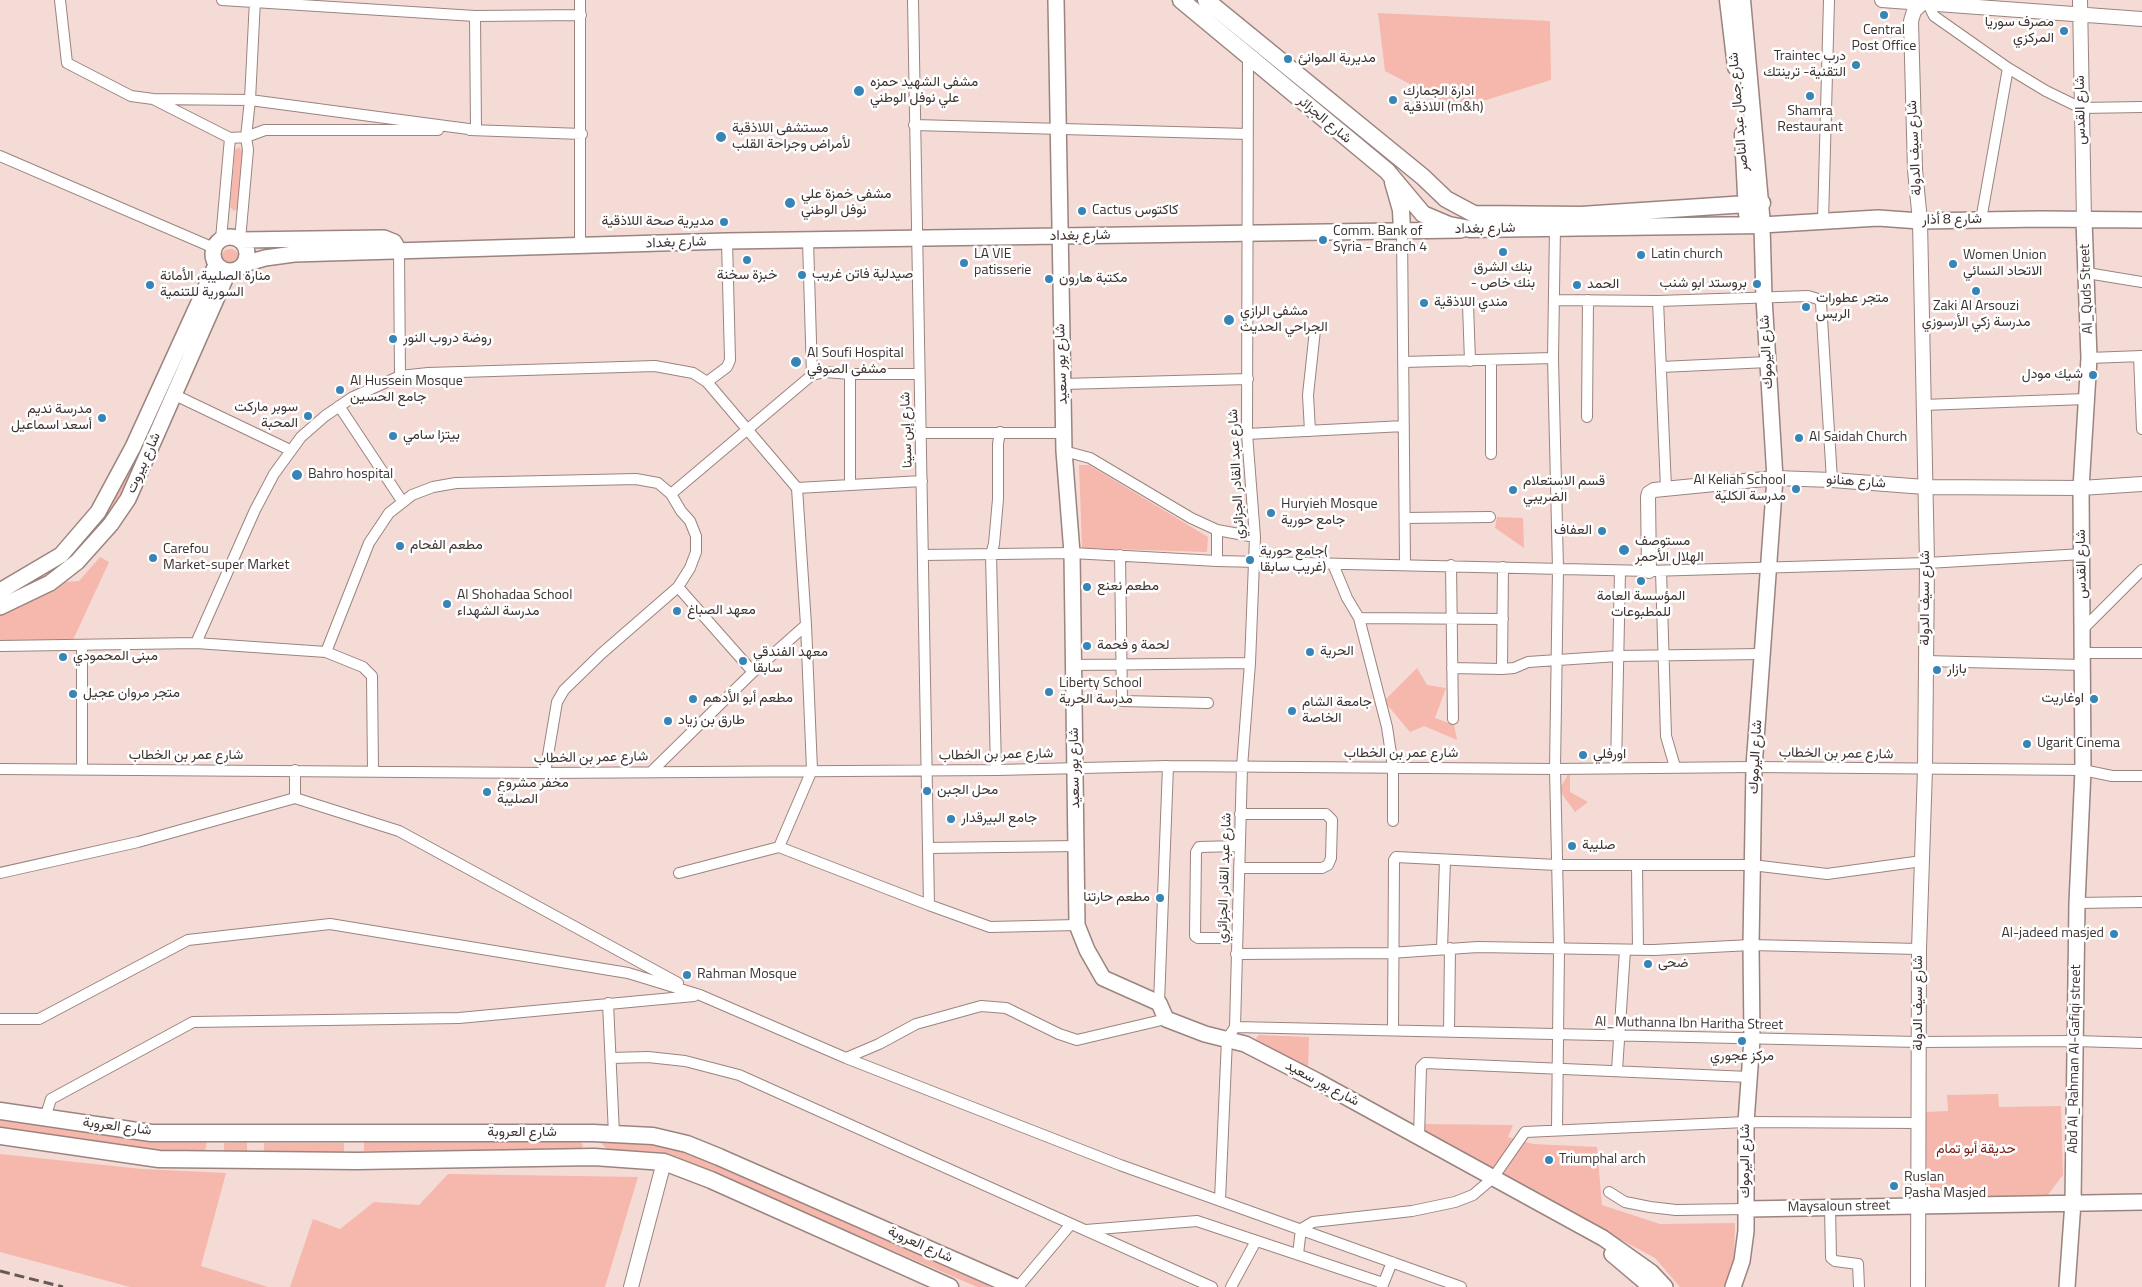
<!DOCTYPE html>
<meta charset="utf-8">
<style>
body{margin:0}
canvas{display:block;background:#f4dbd6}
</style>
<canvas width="2142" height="1287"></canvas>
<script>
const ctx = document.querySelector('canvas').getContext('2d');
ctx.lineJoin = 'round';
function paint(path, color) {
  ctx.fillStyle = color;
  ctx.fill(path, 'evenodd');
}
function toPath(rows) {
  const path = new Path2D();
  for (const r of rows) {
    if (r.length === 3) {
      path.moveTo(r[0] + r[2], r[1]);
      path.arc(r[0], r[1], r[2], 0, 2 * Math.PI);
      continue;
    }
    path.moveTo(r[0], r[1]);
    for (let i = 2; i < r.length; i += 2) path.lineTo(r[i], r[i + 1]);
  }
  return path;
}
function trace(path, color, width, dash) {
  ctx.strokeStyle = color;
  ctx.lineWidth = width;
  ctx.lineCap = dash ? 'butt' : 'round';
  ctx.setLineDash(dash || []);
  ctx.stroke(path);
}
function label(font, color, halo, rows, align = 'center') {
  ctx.font = font + ' "Titillium Web",Vazirmatn,sans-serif';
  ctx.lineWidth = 5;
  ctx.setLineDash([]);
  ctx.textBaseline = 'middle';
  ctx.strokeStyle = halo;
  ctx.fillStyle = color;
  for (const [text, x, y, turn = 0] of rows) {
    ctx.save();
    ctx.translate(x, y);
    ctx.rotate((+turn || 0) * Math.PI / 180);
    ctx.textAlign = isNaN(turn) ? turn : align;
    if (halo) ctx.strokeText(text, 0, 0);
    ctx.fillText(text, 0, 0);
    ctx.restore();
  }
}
const green = toPath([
 [1378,13,1550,21,1551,80,1473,104,1440,100,1385,71],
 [239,147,243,151,239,208,234,211,230,207,235,150],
 [230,259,10],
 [209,299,129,486,108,513,107,512,125,479],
 [1079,465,1089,465,1208,537,1207,552,1082,548],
 [1497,517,1523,518,1524,548,1495,528],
 [98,525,102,528,88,543,48,578,0,602,0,596,49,570,77,548],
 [100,557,109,562,73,640,0,646,0,614,50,583,79,581],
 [1417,668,1427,685,1446,688,1435,718,1454,725,1457,740,1424,726,1410,732,1384,701],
 [1570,771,1570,792,1588,802,1575,812,1559,790],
 [1259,1035,1309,1037,1308,1071,1259,1045,1256,1038],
 [1998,1094,1999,1107,2061,1106,2063,1175,2047,1196,1939,1198,1927,1185,1925,1112,1948,1111,1947,1095],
 [0,1117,207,1140,205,1152,160,1151,0,1129],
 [1423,1124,1513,1125,1508,1137,1533,1144,1597,1147,1602,1205,1660,1224,1735,1223,1734,1257,1727,1282,1723,1287,1680,1287,1655,1258,1423,1133],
 [580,1140,583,1146,581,1149,364,1151,364,1142],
 [605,1140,643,1141,694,1154,987,1283,989,1287,977,1287,675,1156,660,1152,607,1149,601,1143],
 [247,1142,247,1151,224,1151,224,1143],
 [264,1143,344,1143,344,1152,264,1152],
 [0,1154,142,1169,226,1173,201,1266,268,1287,130,1287,0,1252],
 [448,1174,638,1177,605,1287,290,1287,313,1219,340,1229,374,1202,419,1205]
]);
const minor = toPath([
 [60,0,67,63,131,96,153,99,250,100,476,130],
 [222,0,475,16,581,15],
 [913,0,929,905],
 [1934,4,1931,10,1934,16,2008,68,2046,91,2081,108,2142,107],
 [475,16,476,130],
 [155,100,230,138,246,137,265,130,438,130],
 [914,125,1248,134],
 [470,130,582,134],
 [0,156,214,248],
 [1981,220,2008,68],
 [1823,221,1829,0],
 [1555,227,1553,358,1558,569,1555,769,1559,948,1557,1129],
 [1402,231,1405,564],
 [221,239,230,138],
 [240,240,248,150,246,137,250,100,255,0],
 [808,241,812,375],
 [580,247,580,0],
 [399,251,400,376],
 [2087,273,2142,282],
 [1556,300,1658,301,1808,296,1818,299,1821,303,1832,480],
 [1658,301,1666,488],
 [1468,305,1470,361],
 [2139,356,2142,429],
 [2089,358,2142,356],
 [1491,360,1491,454],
 [1403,362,1553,358],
 [1661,367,1768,362],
 [850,374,850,485],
 [707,382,727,367,730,360,727,241],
 [1063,384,1248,379],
 [175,395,290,450],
 [1923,405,2086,399],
 [339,406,402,501],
 [1587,417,1588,300],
 [1310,431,1308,395,1315,330],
 [921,433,1064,433],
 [1247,434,1404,426],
 [1064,451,1090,458,1191,518,1217,530,1255,537],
 [797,488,922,481],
 [671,494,812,375,825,372,850,374,919,374],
 [1405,518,1490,517],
 [1217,530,1217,561],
 [923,555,1072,553,1217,561,1649,571,1927,563,2083,554],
 [1120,555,1122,701,1208,703],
 [1333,564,1347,598,1359,618,1387,727,1393,767,1393,821],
 [1451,565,1453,719],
 [1503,567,1502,669,1514,668,1528,662,1618,656,1762,654],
 [1661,571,1666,736,1675,767],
 [678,587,753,672],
 [1359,618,1503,619],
 [2083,629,2142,570],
 [196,643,255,510,274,474,301,437,325,416,353,397,400,376,428,373,655,366,693,373,707,382,797,488,806,625,812,770,779,847,929,905,990,927,1077,925],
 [0,646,196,643,326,652,363,667,372,676,373,771],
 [326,652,369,543,389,513,412,495,433,487,456,483,636,479,658,483,671,494,681,511,690,521,696,536,696,552,690,568,678,587,601,654,564,690,557,702,545,773],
 [2083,653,2142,653],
 [1926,661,2082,665],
 [1074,665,1250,663],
 [1452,668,1502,669],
 [1616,767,1620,571],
 [0,769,545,773,996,770,1168,766,1555,769,1754,767,2083,770,2112,776,2142,776],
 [82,769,82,645],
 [295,770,295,798],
 [996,770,991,554,994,544,998,499,998,444,1000,432],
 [651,772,753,672,806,625],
 [928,848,1077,846],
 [1637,865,1638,950],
 [1239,868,1322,868,1328,865,1331,858,1332,820,1326,814,1240,814],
 [0,873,138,842,295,798,399,831,678,983],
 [679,873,779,847],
 [2077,903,2142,902],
 [1236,938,1198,938,1195,936,1196,852,1199,847,1239,846],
 [1442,949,1445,860],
 [1236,954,1390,953,1478,947,1654,950,1751,945,1919,949],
 [608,1003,614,1134],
 [1159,1003,1168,766],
 [0,1019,39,1019,188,940,330,924,628,973,700,995,846,1058,1120,1165,1461,1287],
 [1235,1027,1918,1042,2075,1041,2142,1043],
 [1393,1030,1394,860,1396,857,1557,865,1752,865,1827,874,1922,861],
 [1449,1031,1450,948],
 [611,1058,648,1057,685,1061,739,1075,1212,1287],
 [846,1058,879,1044,916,1024,981,1006,1006,1008,1059,1034,1077,1040,1166,1019],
 [1617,1070,1625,950],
 [45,1118,51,1099,193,1022,459,1018,694,996],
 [1419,1137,1421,1067,1425,1063,1749,1077],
 [1609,1192,1625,1202,1650,1207,1676,1210,1747,1209],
 [1220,1200,1227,1039,1235,1027,1242,767,1250,663,1255,537,1247,434,1248,56],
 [1830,1207,1831,1258,1835,1261,1858,1264,1859,1287],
 [1086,1230,1197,1221,1383,1283],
 [1298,1254,1301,1229,1313,1222,1412,1211,1455,1202,1473,1195,1493,1178,1525,1132,1746,1122,1918,1123],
 [1018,1287,1071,1224],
 [1231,1287,1256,1241],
 [1382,1287,1392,1262]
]);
const tertiary = toPath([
 [1882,0,2142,19],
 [2080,0,2084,220],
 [1649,571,1648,497,1649,493,1654,490,1775,478,1832,480,1925,487,2081,488,2142,484],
 [631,1287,664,1162],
 [1918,1287,1919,949,1925,769,1927,563,1920,221,1915,170,1911,21,1914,11,1922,3,1920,0]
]);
const secondary = toPath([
 [1056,0,1064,451,1072,553,1077,925,1087,950,1103,978,1159,1003,1166,1019,1205,1034,1245,1044,1317,1081,1603,1238,1651,1272,1665,1287],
 [230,254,17],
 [240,240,384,238,394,242,399,251],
 [244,264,265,258,294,254,727,241,1461,230],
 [0,591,61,555,98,512,133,447,216,265],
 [0,607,50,583,77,562,111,524,128,499,228,272],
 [1747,1209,2142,1202],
 [1612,1254,1651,1287],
 [1733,1287,1742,1261,1746,1231,1746,1122,1752,1039,1751,945,1754,767,1775,478,1764,298,1762,225,1878,218,1920,221,2041,219,2142,220],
 [2067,1287,2073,1202,2077,903,2083,770,2081,488,2089,358,2084,220]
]);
const primary = toPath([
 [1181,0,1387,171,1423,214,1449,225,1470,229,1762,225,1742,0],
 [1206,0,1423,177,1446,199,1474,214,1581,215,1762,203],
 [1728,0,1736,67],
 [1743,134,1747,214],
 [1393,182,1401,210,1402,231],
 [0,1111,151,1133,593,1133,653,1136,687,1144,719,1157,1015,1287],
 [0,1136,159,1159,357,1161,594,1157,664,1162,711,1180,950,1287]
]);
const rail = toPath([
 [0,1271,63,1287]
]);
const markers = [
 [1884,15,5,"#3785b7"],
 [2064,31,5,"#3785b7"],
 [1288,59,5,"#3785b7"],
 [1856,65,5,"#3785b7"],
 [859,91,6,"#3785b7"],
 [1810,96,5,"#3785b7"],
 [1393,100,5,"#3785b7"],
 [721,137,6,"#3785b7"],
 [790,203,6,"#3785b7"],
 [1082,211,5,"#3785b7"],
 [724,222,5,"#3785b7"],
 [1323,240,5,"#3785b7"],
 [1503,252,5,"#3785b7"],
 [1641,255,5,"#3785b7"],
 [747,260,5,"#3785b7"],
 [964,263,5,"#3785b7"],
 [1953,264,5,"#3785b7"],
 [802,275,5,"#3785b7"],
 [1049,279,5,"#3785b7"],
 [1757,284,5,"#3785b7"],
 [150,285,5,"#3785b7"],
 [1577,285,5,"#3785b7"],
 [1976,291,5,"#3785b7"],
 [1424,303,5,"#3785b7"],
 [1806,307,5,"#3785b7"],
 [1229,320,6,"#3785b7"],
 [393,339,5,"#3785b7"],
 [796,362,6,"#3785b7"],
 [2093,375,5,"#3785b7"],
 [340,390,5,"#3785b7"],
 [308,416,5,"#3785b7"],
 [102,418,5,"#3785b7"],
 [393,436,5,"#3785b7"],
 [1799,438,5,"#3785b7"],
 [297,475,6,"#3785b7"],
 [1796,489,5,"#3785b7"],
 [1513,490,5,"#3785b7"],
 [1271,513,5,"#3785b7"],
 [1602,531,5,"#3785b7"],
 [400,546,5,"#3785b7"],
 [1624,550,6,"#3785b7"],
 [153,558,5,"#3785b7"],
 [1250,560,5,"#3785b7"],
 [1641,581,5,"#3785b7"],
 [1087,587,5,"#3785b7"],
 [447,604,5,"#3785b7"],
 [677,611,5,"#3785b7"],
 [1087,646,5,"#3785b7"],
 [1310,652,5,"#3785b7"],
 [63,657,5,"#3785b7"],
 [743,661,5,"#3785b7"],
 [1937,670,5,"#3785b7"],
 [1049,692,5,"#3785b7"],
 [73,694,5,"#3785b7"],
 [693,699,5,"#3785b7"],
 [2094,699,5,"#3785b7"],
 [1292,711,5,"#3785b7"],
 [668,721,5,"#3785b7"],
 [2027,744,5,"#3785b7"],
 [1583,755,5,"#3785b7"],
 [927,791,5,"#3785b7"],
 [487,792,5,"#3785b7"],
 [951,819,5,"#3785b7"],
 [1572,846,5,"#3785b7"],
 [1160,898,5,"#3785b7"],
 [2114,934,5,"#3785b7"],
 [1648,964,5,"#3785b7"],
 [687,975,5,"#3785b7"],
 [1742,1041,5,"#3785b7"],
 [1549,1160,5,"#3785b7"],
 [1894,1186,5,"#3785b7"]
];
const poiNames = [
 ["مصرف سوريا",2054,23,"right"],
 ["المركزي",2054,39,"right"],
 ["Central",1884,31,"center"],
 ["Post Office",1884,47,"center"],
 ["Traintec درب",1846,57,"right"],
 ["التقنية- ترينتك",1846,73,"right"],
 ["مديرية الموانئ",1298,59],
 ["مشفى الشهيد حمزه",870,83],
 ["علي نوفل الوطني",870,99],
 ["ادارة الجمارك",1403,92],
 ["اللاذقية (m&h)",1403,108],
 ["Shamra",1810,112,"center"],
 ["Restaurant",1810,128,"center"],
 ["مستشفى اللاذقية",732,129],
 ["لأمراض وجراحة القلب",732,145],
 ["مشفى خمزة علي",801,195],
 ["نوفل الوطني",801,211],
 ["Cactus كاكتوس",1092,211],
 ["مديرية صحة اللاذقية",714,222,"right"],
 ["Comm. Bank of",1333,232],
 ["Syria - Branch 4",1333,248],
 ["LA VIE",974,255],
 ["patisserie",974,271],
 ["Latin church",1651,255],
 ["Women Union",1963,256],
 ["الاتحاد النسائي",1963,272],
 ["بنك الشرق",1503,268,"center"],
 ["- بنك خاص",1503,284,"center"],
 ["صيدلية فاتن غريب",812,275],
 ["خبزة سخنة",747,276,"center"],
 ["منارة الصليبة، الأمانة",160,277],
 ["السورية للتنمية",160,293],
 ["مكتبة هارون",1059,279],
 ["بروستد ابو شنب",1747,284,"right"],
 ["الحمد",1587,285],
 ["متجر عطورات",1816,299],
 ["الريس",1816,315],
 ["مندي اللاذقية",1434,303],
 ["Zaki Al Arsouzi",1976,307,"center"],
 ["مدرسة زكي الأرسوزي",1976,323,"center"],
 ["مشفى الرازي",1240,312],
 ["الجراحي الحديث",1240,328],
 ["روضة دروب النور",403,339],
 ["Al Soufi Hospital",807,354],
 ["مشفى الصوفي",807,370],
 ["شيك مودل",2083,375,"right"],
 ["Al Hussein Mosque",350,382],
 ["جامع الحسين",350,398],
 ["سوبر ماركت",298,408,"right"],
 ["المحبة",298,424,"right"],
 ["مدرسة نديم",92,410,"right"],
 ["أسعد اسماعيل",92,426,"right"],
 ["بيتزا سامي",403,436],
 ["Al Saidah Church",1809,438],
 ["Bahro hospital",308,475],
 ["Al Keliah School",1786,481,"right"],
 ["مدرسة الكلية",1786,497,"right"],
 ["قسم الاستعلام",1523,482],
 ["الضريبي",1523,498],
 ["Huryieh Mosque",1281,505],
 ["جامع حورية",1281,521],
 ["العفاف",1592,531,"right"],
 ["مستوصف",1635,542],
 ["الهلال الأحمر",1635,558],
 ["مطعم الفحام",410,546],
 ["Carefou",163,550],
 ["Market-super Market",163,566],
 ["جامع حورية(",1260,552],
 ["غريب سابقا)",1260,568],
 ["مطعم نعنع",1097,587],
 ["Al Shohadaa School",457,596],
 ["مدرسة الشهداء",457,612],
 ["المؤسسة العامة",1641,597,"center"],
 ["للمطبوعات",1641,613,"center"],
 ["معهد الصباغ",687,611],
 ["لحمة و فحمة",1097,646],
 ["الحرية",1320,652],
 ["معهد الفندقي",753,653],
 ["سابقا",753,669],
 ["مبنى المحمودي",73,657],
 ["بازار",1947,670],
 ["Liberty School",1059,684],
 ["مدرسة الحرية",1059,700],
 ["متجر مروان عجيل",83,694],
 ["مطعم أبو الأدهم",703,699],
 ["اوغاريت",2084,699,"right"],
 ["جامعة الشام",1302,703],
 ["الخاصة",1302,719],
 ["طارق بن زياد",678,721],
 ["Ugarit Cinema",2037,744],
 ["اورفلي",1593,755],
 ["مخفر مشروع",497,784],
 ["الصليبة",497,800],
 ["محل الجبن",937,791],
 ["جامع البيرقدار",961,819],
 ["صليبة",1582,846],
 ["مطعم حارتنا",1150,898,"right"],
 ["Al-jadeed masjed",2104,934,"right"],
 ["ضحى",1658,964],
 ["Rahman Mosque",697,975],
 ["مركز عجوري",1742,1057,"center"],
 ["Triumphal arch",1559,1160],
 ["Ruslan",1904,1178],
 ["Pasha Masjed",1904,1194]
];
const streetNames = [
 ["شارع القدس",2081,110,-91],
 ["شارع جمال عبد الناصر",1739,112,-95],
 ["شارع الجزائر",1324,120,40],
 ["شارع سيف الدولة",1915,148,-93],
 ["شارع 8 أذار",1952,220,-1],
 ["شارع بغداد",1485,229,-1],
 ["شارع بغداد",1080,236,-1],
 ["شارع بغداد",676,243,-2],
 ["Al_Quds Street",2087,289,-92],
 ["شارع اليرموك",1767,352,-93],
 ["شارع بور سعيد",1062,364,-92],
 ["شارع إبن سينا",907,430,-92],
 ["شارع بيروت",144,463,-66],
 ["شارع عبد القادر الجزائري",1237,474,-93],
 ["شارع هنانو",1856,482,4],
 ["شارع القدس",2082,564,-91],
 ["شارع سيف الدولة",1926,598,-90],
 ["شارع عمر بن الخطاب",1401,754],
 ["شارع عمر بن الخطاب",1836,754,1],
 ["شارع عمر بن الخطاب",996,755,-1],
 ["شارع عمر بن الخطاب",186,756],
 ["شارع اليرموك",1756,757,-87],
 ["شارع عمر بن الخطاب",591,758,-1],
 ["شارع بور سعيد",1075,768,-91],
 ["شارع عبد القادر الجزائري",1225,878,-88],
 ["شارع سيف الدولة",1919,1003,-90],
 ["Al_Muthanna Ibn Haritha Street",1689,1024,1],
 ["Abd Al_Rahman Al-Gafiqi street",2075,1059,-89],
 ["شارع بور سعيد",1322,1084,28],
 ["شارع العروبة",117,1127,7],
 ["شارع العروبة",522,1133],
 ["شارع اليرموك",1746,1161,-90],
 ["Maysaloun street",1839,1207,-1],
 ["شارع العروبة",920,1245,24]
];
const parkNames = [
 ["حديقة أبو تمام",1976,1150]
];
paint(green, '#f6b8ac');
trace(minor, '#9b847f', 12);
trace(tertiary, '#9b847f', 16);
trace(secondary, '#9b847f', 18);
trace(primary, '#9b847f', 19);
trace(minor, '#fff', 10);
trace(tertiary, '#fff', 14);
trace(secondary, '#fff', 15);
trace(primary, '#fff', 16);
trace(rail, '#665956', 3, [10, 5]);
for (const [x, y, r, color] of markers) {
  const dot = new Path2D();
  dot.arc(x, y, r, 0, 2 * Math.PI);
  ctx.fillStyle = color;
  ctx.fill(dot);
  trace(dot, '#fff', 2);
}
label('14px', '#3d3331', '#fff', poiNames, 'left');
label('14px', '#3d3331', '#fff', streetNames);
label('14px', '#7b1b10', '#fff', parkNames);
</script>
